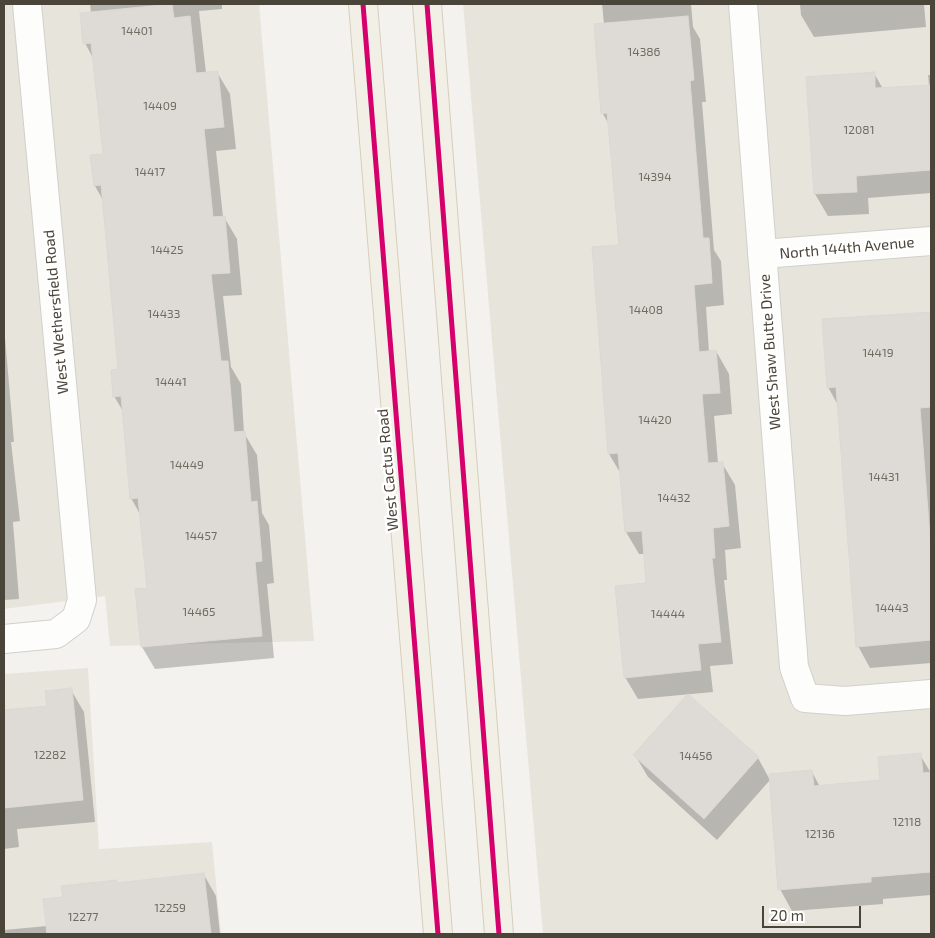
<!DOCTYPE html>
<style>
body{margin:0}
#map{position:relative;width:935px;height:938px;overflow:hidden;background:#f4f2ee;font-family:"Exo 2",sans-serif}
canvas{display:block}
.frame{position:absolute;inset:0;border:5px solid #4b4439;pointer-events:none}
.scale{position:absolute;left:762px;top:906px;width:99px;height:22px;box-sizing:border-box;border:2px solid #4b4439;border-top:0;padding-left:6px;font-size:15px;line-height:18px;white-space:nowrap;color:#4b4439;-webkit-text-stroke:4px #fff;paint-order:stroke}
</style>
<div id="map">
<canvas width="935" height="938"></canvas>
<div class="frame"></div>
<div class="scale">20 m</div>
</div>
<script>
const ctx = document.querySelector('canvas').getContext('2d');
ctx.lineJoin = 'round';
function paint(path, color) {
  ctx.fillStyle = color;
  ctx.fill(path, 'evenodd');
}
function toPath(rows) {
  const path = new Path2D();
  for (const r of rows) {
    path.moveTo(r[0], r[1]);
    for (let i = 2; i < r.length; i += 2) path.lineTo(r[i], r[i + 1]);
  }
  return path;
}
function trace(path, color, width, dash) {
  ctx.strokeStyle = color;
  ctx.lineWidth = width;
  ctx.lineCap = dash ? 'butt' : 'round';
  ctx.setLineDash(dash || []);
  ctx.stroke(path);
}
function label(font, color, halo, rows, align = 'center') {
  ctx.font = font + ' "Exo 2",sans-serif';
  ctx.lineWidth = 5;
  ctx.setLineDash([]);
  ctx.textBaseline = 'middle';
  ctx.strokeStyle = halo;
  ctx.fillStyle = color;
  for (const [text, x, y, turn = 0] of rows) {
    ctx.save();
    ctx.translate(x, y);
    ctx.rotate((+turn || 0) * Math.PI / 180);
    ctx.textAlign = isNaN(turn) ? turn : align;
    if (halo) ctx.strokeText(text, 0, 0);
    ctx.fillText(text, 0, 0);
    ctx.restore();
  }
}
const residential = toPath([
 [4,4,259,4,314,641,110,646,105,596,4,609],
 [463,4,931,4,931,934,543,934],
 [88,668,99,849,212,842,221,934,4,934,4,674]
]);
const shadow = toPath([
 [90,4,222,4,222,9,199,11,206,73,217,72,230,94,236,149,216,151,223,217,224,217,237,239,242,295,223,296,231,367,241,384,244,433,257,455,262,513,269,525,274,583,267,584,274,658,155,669,142,647,137,590,148,589,141,516,131,498,124,413,114,396,119,370,104,202,95,186,92,156,104,155,94,60,85,43,91,13],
 [602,4,691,4,693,27,700,39,706,102,702,102,714,250,721,261,724,305,706,307,709,352,716,351,729,374,732,414,714,416,718,463,722,463,735,485,741,548,725,550,727,580,724,580,733,664,710,666,713,692,638,699,625,677,648,584,645,554,639,554,626,532,621,474,609,454,620,246,610,126,603,114,604,24],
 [800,4,924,4,926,27,814,37,801,15],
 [874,73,883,89,929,86,928,75,931,75,931,193,868,198,869,214,828,216,815,194,808,78],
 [931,313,931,663,870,668,858,646,839,407,828,387,823,321],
 [4,326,14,442,11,442,20,521,13,522,19,599,4,600],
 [71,690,84,712,95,822,17,829,19,847,4,849,4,712,48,707],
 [635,755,758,758,770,780,717,840,648,777],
 [920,755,931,773,931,895,883,899,883,904,792,911,780,889,812,772,820,787,881,782],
 [204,875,216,896,220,934,4,934,4,930,47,926,64,898,117,884]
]);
const building = toPath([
 [172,4,174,18,190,16,196,73,218,71,224,127,204,129,213,217,225,216,230,273,211,274,221,361,228,361,234,432,245,431,251,502,257,501,262,561,255,562,262,636,141,647,135,589,147,588,138,498,130,499,121,396,113,397,111,370,118,369,101,185,94,186,90,155,103,154,91,43,83,44,80,13,172,4],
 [688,16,694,80,690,81,703,238,709,238,712,283,694,285,699,352,716,350,720,393,702,394,708,463,723,462,729,526,713,528,715,558,712,558,721,642,698,644,701,670,624,678,615,586,646,583,642,531,625,532,618,453,608,454,592,247,619,245,607,113,601,114,594,24,688,16],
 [875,72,875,88,931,85,931,170,856,176,857,192,814,194,806,77,875,72],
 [931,312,931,407,920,408,931,550,931,640,856,647,836,387,827,388,822,319,931,312],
 [72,688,83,800,4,808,4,710,47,706,45,691,72,688],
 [688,694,759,757,704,819,633,755,688,694],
 [921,753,923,773,931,772,931,872,871,877,871,882,778,890,769,774,812,770,814,786,880,780,878,757,921,753],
 [204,873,211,934,47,934,43,899,63,897,61,886,117,880,117,883,204,873]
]);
const minor = toPath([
 [743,4,794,667,805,698,845,701,931,694],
 [762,254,931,241],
 [4,639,56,634,76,619,82,600,27,4]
]);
const major = toPath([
 [363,4,438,934],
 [427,4,499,934]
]);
const cycleway = toPath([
 [363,4,438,934],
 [427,4,499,934]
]);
const numberNames = [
 ["14401",137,31],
 ["14386",644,52],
 ["14409",160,106],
 ["12081",859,130],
 ["14417",150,172],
 ["14394",655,177],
 ["14425",167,250],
 ["14408",646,310],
 ["14433",164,314],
 ["14419",878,353],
 ["14441",171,382],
 ["14420",655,420],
 ["14449",187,465],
 ["14431",884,477],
 ["14432",674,498],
 ["14457",201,536],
 ["14443",892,608],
 ["14465",199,612],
 ["14444",668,614],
 ["12282",50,755],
 ["14456",696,756],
 ["12118",907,822],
 ["12136",820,834],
 ["12259",170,908],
 ["12277",83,917]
];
const streetNames = [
 ["North 144th Avenue",847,248,-5],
 ["West Wethersfield Road",56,312,-95],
 ["West Shaw Butte Drive",770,352,-94],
 ["West Cactus Road",388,470,-95]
];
paint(residential, '#e7e4dc');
paint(shadow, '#0003');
paint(building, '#dedbd6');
trace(building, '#dcd9d4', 1);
trace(minor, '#d2d0cb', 30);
trace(major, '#d6cebb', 30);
trace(minor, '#fdfdfc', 28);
trace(major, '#f2efe6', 28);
trace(cycleway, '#d6006c', 5);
label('12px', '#706a61', null, numberNames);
label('15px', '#4b4439', '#fff', streetNames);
</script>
